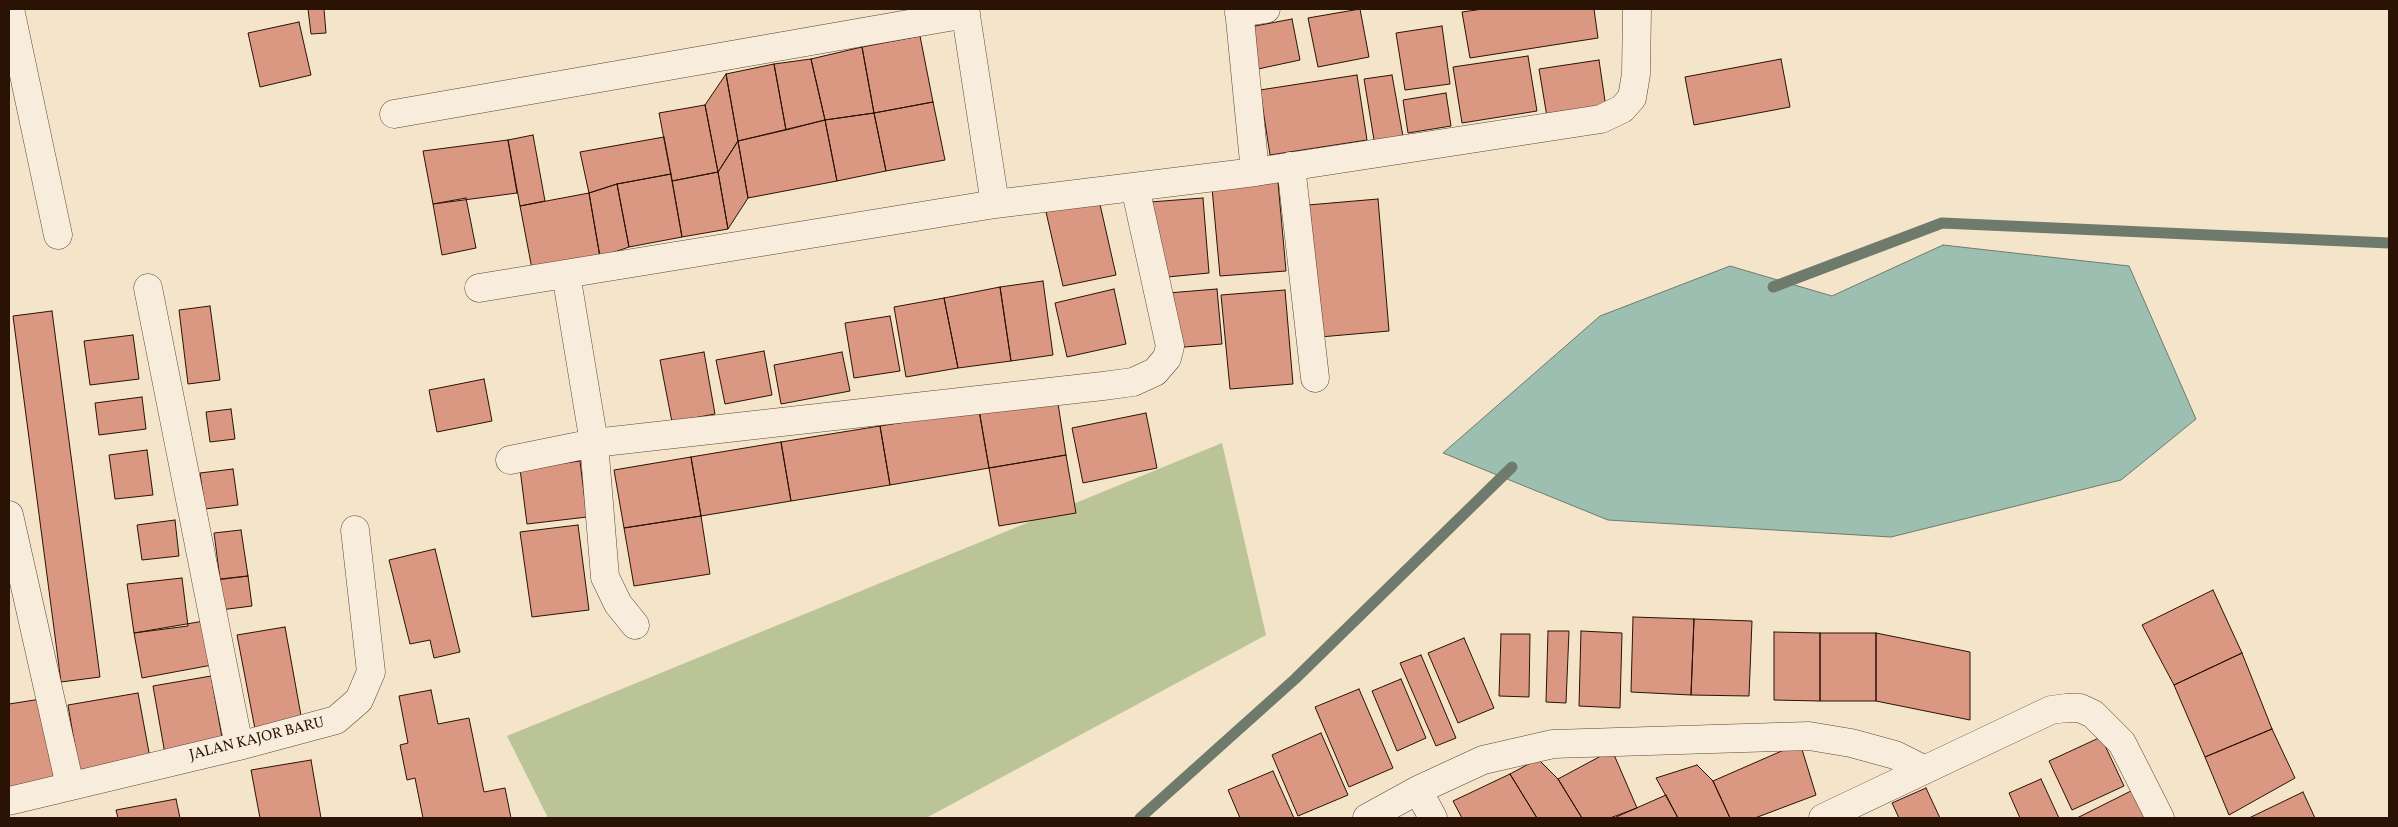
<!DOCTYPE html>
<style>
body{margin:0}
#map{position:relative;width:2398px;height:827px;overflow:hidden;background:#f4e4c9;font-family:Vollkorn,serif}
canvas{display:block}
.frame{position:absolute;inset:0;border:10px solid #2a1205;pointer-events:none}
</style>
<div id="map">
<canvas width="2398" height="827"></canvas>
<div class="frame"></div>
</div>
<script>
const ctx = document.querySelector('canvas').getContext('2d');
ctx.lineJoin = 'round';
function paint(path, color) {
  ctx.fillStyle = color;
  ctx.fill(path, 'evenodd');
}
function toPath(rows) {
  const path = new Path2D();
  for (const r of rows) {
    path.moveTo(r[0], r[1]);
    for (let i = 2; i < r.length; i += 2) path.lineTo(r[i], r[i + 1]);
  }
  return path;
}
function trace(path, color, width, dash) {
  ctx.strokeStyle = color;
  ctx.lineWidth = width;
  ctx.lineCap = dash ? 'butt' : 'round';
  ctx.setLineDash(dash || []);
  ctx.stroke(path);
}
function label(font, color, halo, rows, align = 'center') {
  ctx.font = font + ' Vollkorn,serif';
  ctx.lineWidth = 4.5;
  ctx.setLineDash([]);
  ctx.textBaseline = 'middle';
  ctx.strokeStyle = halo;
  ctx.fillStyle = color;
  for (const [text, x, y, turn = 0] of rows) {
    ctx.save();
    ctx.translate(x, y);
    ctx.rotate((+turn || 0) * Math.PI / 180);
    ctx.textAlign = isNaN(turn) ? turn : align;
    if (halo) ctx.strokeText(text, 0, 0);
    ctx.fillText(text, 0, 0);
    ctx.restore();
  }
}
const green = toPath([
 [1222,443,1266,635,926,818,548,818,507,736]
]);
const water = toPath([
 [1943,245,2129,266,2196,419,2121,480,1891,537,1608,520,1443,453,1600,316,1730,266,1832,296,1943,245]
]);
const stream = toPath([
 [1773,287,1942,223,2389,243],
 [1140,818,1295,679,1512,467]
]);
const building = toPath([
 [308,9,324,9,326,33,311,34,308,9],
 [1360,9,1369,57,1318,67,1308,18,1360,9],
 [1483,9,1594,9,1598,38,1470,58,1462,12,1483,9],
 [1292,19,1300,60,1258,69,1250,27,1292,19],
 [299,22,311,75,260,87,248,33,299,22],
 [1442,26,1450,84,1405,90,1396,33,1442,26],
 [920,36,933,102,874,113,862,47,920,36],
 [862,47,874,113,825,120,811,59,862,47],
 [1528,56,1537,111,1462,123,1453,67,1528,56],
 [811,59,825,120,786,130,774,64,811,59],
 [1781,59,1790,107,1694,125,1685,77,1781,59],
 [1599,60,1606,108,1547,117,1539,69,1599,60],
 [774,64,786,130,738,141,726,74,774,64],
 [726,74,738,141,718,172,705,105,726,74],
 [1357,75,1367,140,1270,155,1260,90,1357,75],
 [1392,75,1404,142,1375,146,1364,79,1392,75],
 [1446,93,1451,126,1408,133,1403,100,1446,93],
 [933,102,945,160,886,171,874,113,933,102],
 [705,105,718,172,672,181,659,113,705,105],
 [874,113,886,171,837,181,825,120,874,113],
 [825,120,837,181,748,198,738,141,825,120],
 [533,135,545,201,520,206,508,140,533,135],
 [664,137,671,174,617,184,589,193,580,152,664,137],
 [508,140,517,193,433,204,423,151,508,140],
 [738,141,748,198,728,229,718,172,738,141],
 [718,172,728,229,682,237,672,181,718,172],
 [671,174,682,237,629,247,617,184,671,174],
 [1278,182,1286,271,1220,276,1212,188,1278,182],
 [617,184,629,247,600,257,589,193,617,184],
 [589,193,600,257,532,269,520,206,589,193],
 [466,198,476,248,442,255,433,204,466,198],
 [1203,198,1209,273,1157,278,1150,202,1203,198],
 [1378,199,1389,331,1320,337,1308,205,1378,199],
 [1099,200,1116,275,1063,286,1046,212,1099,200],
 [1043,281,1053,355,1011,361,1000,287,1043,281],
 [1000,287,1011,361,958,368,944,298,1000,287],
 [1114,289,1126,344,1067,357,1055,303,1114,289],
 [1217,289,1222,344,1172,348,1168,293,1217,289],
 [1285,290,1293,384,1230,389,1221,295,1285,290],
 [944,298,958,368,906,377,894,307,944,298],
 [210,306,220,380,188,384,179,310,210,306],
 [52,311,100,677,61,682,13,316,52,311],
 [890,316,900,371,854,378,845,323,890,316],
 [133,335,139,379,90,385,84,341,133,335],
 [764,351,772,395,725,404,716,360,764,351],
 [704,352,715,414,672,422,660,360,704,352],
 [842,352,850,391,781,404,774,365,842,352],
 [484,379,492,421,437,432,429,390,484,379],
 [142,397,146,429,99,435,95,403,142,397],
 [1057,397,1066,455,989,468,979,410,1057,397],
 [231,409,235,439,210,442,206,412,231,409],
 [979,410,989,468,890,485,880,426,979,410],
 [1146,413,1157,468,1083,483,1072,428,1146,413],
 [880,426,890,485,791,501,781,442,880,426],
 [781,442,791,501,701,516,691,457,781,442],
 [147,450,153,495,115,499,109,455,147,450],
 [1066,455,1076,513,999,526,989,468,1066,455],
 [691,457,701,516,624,528,614,470,691,457],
 [580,461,587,517,527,524,520,469,580,461],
 [233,469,238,505,205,509,200,473,233,469],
 [701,516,710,574,634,586,624,528,701,516],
 [175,520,179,556,142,560,137,525,175,520],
 [578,525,589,610,532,617,520,532,578,525],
 [241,530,248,576,220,579,214,533,241,530],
 [435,549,460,652,434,658,430,640,410,644,389,560,435,549],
 [248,576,252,606,220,610,216,580,248,576],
 [182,578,188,626,134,633,127,584,182,578],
 [2213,590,2242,653,2174,685,2142,625,2213,590],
 [1633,617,1694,619,1691,695,1631,692,1633,617],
 [1694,619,1752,621,1749,696,1691,695,1694,619],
 [204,621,212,665,142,678,134,633,204,621],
 [285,627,302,721,255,729,237,635,285,627],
 [1548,631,1569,631,1566,703,1546,702,1548,631],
 [1581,631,1622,633,1620,708,1579,706,1581,631],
 [1774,632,1820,633,1820,701,1774,700,1774,632],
 [1820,633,1876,633,1876,701,1820,701,1820,633],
 [1876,633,1970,652,1970,720,1876,701,1876,633],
 [1501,634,1530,634,1529,697,1499,696,1501,634],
 [1464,638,1494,708,1458,723,1428,653,1464,638],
 [2242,653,2272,729,2205,757,2174,685,2242,653],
 [1421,655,1456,738,1436,746,1400,663,1421,655],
 [211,676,223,743,165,754,153,686,211,676],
 [1401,679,1426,738,1397,751,1372,691,1401,679],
 [1359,689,1393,768,1349,787,1315,707,1359,689],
 [431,690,438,724,469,718,484,792,505,788,511,818,423,818,415,778,407,780,400,745,408,743,399,696,431,690],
 [138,693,150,758,79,770,68,705,138,693],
 [41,699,56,782,9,790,9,704,41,699],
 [2272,729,2295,778,2229,815,2205,757,2272,729],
 [1321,733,1348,795,1298,816,1272,755,1321,733],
 [2101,737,2124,786,2072,810,2049,761,2101,737],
 [1800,743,1816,795,1755,818,1730,818,1713,781,1800,743],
 [1612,750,1637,808,1610,818,1582,818,1558,779,1612,750],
 [1538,759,1558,779,1582,818,1537,818,1510,774,1538,759],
 [311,760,321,818,260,818,251,770,311,760],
 [1697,765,1713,781,1730,818,1678,818,1656,778,1697,765],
 [1273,771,1294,818,1240,818,1228,790,1273,771],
 [1510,774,1537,818,1462,818,1453,801,1510,774],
 [2041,779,2059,818,2020,818,2009,793,2041,779],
 [1926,788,1940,818,1899,818,1892,803,1926,788],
 [2133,790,2147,818,2077,818,2133,790],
 [2303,792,2315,818,2249,818,2303,792],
 [1666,795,1678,818,1617,818,1616,817,1666,795],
 [176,799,180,818,118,818,116,810,176,799]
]);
const street = toPath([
 [10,9,58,235],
 [965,9,995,204],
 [1239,9,1255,172],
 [1239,13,1266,9],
 [394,114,966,14],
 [1291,166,1315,378],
 [566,274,594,443,605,577,618,604,635,625],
 [148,288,239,746],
 [479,288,995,204,1255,172,1601,119,1622,109,1632,98,1636,74,1637,9],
 [510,460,594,443,1103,386,1133,382,1155,372,1167,358,1170,346,1135,187],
 [9,515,70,786],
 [1418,790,1433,818],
 [9,801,239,746,336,720,359,700,371,672,355,530],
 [1367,818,1418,790,1483,760,1553,744,1809,736,1851,743,1895,755,1923,769],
 [1823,818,2051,710,2066,708,2080,708,2093,714,2122,743,2160,818]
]);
const streetNames = [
 ["JALAN KAJOR BARU",257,740,-14]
];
paint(green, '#bbc496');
paint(water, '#9cbfb1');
trace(water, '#6e7a6c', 1);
trace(stream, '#6e7a6c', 11);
paint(building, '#da9781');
trace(building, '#2a1205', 1);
trace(street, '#5c4636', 29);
trace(street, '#f8eddc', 28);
label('15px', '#2a1205', '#f8eddc', streetNames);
</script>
